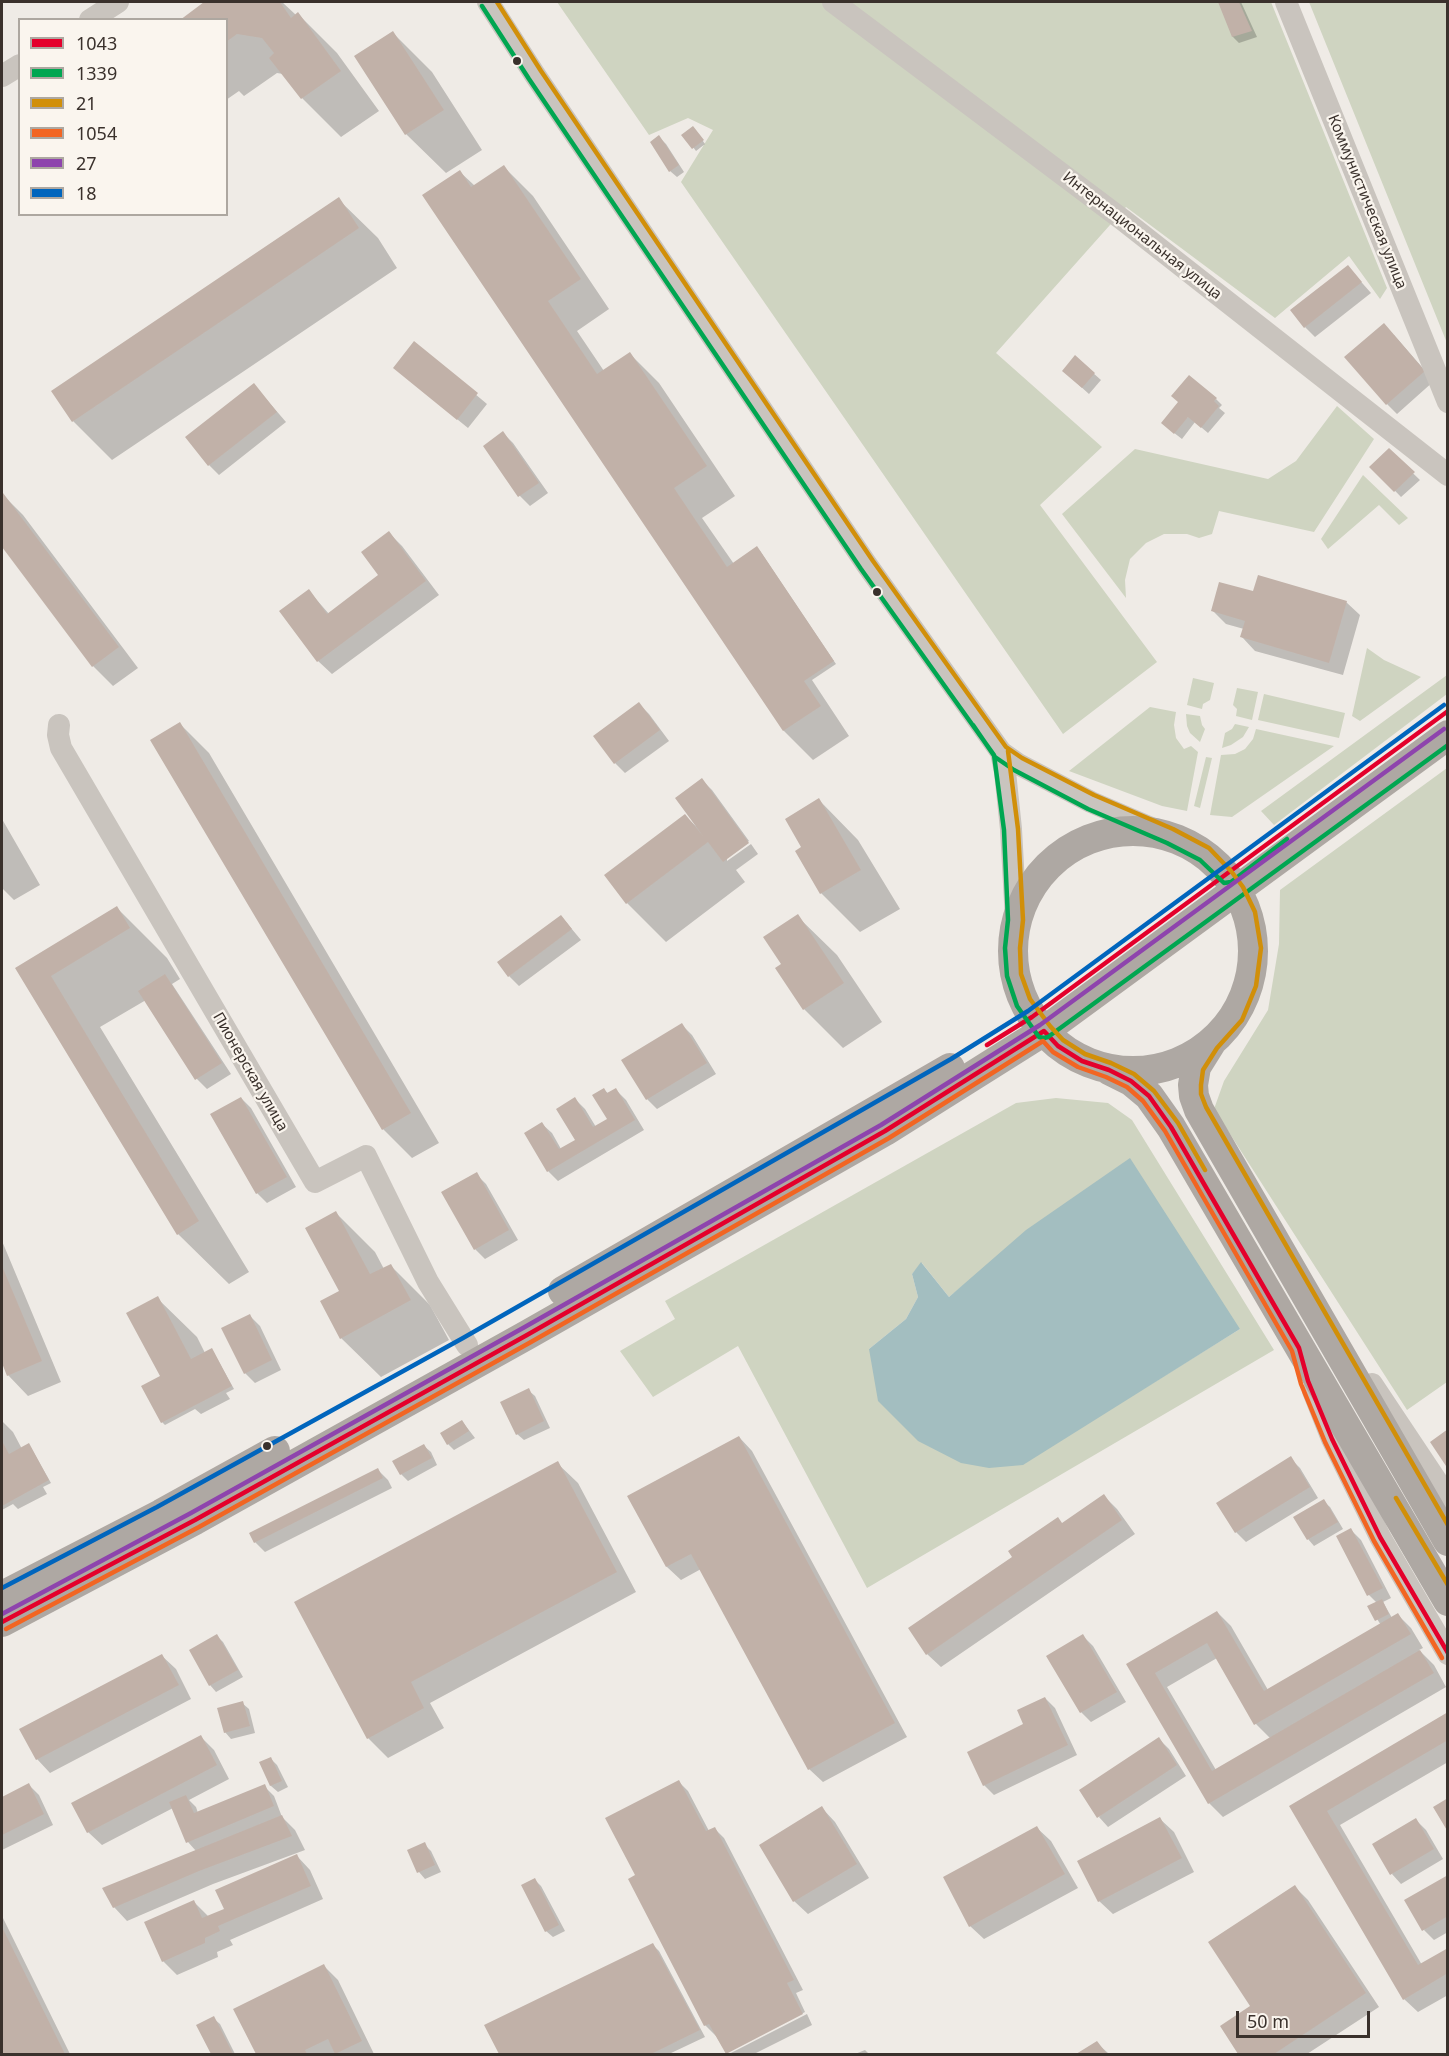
<!DOCTYPE html>
<meta charset="utf-8">
<style>
body{margin:0}
#map{position:relative;width:1449px;height:2056px;overflow:hidden;background:#efebe6;font-family:"Noto Sans",sans-serif}
canvas{display:block}
.frame{position:absolute;inset:0;border:3px solid #3a312c;pointer-events:none}
.legend{position:absolute;left:18px;top:18px;width:210px;height:198px;box-sizing:border-box;background:#faf5ee;border:2px solid #ada7a0;margin:0;padding:8px 10px;list-style:none;font-size:18px;color:#3a312c}
.legend li{display:flex;align-items:center;gap:12px;height:30px}
.legend b{width:30px;border:2px solid #ada7a0}
.scale{position:absolute;left:1236px;top:2011px;width:134px;height:27px;box-sizing:border-box;border:3px solid #3a312c;border-top:0;padding-left:8px;font-size:18px;line-height:21px;white-space:nowrap;color:#3a312c;-webkit-text-stroke:4px #faf5ee;paint-order:stroke}
</style>
<div id="map">
<canvas width="1449" height="2056"></canvas>
<div class="frame"></div>
<ul class="legend">
<li><b style="height:8px;background:#e4002b"></b>1043</li>
<li><b style="height:8px;background:#00a651"></b>1339</li>
<li><b style="height:8px;background:#d18f09"></b>21</li>
<li><b style="height:8px;background:#f26522"></b>1054</li>
<li><b style="height:8px;background:#8e44ad"></b>27</li>
<li><b style="height:8px;background:#0065bd"></b>18</li>
</ul>
<div class="scale">50 m</div>
</div>
<script>
const ctx = document.querySelector('canvas').getContext('2d');
ctx.lineJoin = 'round';
function paint(path, color) {
  ctx.fillStyle = color;
  ctx.fill(path, 'evenodd');
}
function toPath(rows) {
  const path = new Path2D();
  for (const r of rows) {
    if (r.length === 3) {
      path.moveTo(r[0] + r[2], r[1]);
      path.arc(r[0], r[1], r[2], 0, 2 * Math.PI);
      continue;
    }
    path.moveTo(r[0], r[1]);
    for (let i = 2; i < r.length; i += 2) path.lineTo(r[i], r[i + 1]);
  }
  return path;
}
function trace(path, color, width, dash) {
  ctx.strokeStyle = color;
  ctx.lineWidth = width;
  ctx.lineCap = dash ? 'butt' : 'round';
  ctx.setLineDash(dash || []);
  ctx.stroke(path);
}
function label(font, color, halo, rows, align = 'center') {
  ctx.font = font + ' "Noto Sans",sans-serif';
  ctx.lineWidth = 4.5;
  ctx.setLineDash([]);
  ctx.textBaseline = 'middle';
  ctx.strokeStyle = halo;
  ctx.fillStyle = color;
  for (const [text, x, y, turn = 0] of rows) {
    ctx.save();
    ctx.translate(x, y);
    ctx.rotate((+turn || 0) * Math.PI / 180);
    ctx.textAlign = isNaN(turn) ? turn : align;
    if (halo) ctx.strokeText(text, 0, 0);
    ctx.fillText(text, 0, 0);
    ctx.restore();
  }
}
const green = toPath([
 [557,2,1271,2,1387,288,1380,299,1349,256,1275,318,1126,207,996,353,1102,447,1040,505,1157,662,1063,734,681,182,713,130,688,118,649,135],
 [1309,2,1447,2,1447,343],
 [1337,406,1374,439,1314,532,1219,511,1212,534,1199,538,1187,534,1164,534,1146,543,1130,559,1125,580,1126,598,1062,514,1135,449,1268,479,1296,461],
 [1363,475,1408,518,1399,525,1379,505,1328,549,1321,539],
 [1367,648,1384,660,1421,677,1360,721,1352,716],
 [1447,675,1447,694,1274,825,1261,811],
 [1193,678,1214,683,1210,700,1203,704,1202,709,1187,705],
 [1237,688,1258,692,1252,720,1236,716,1237,709,1233,705],
 [1264,694,1345,713,1339,738,1258,720],
 [1150,707,1176,712,1174,725,1176,738,1184,749,1191,746,1198,752,1187,811,1162,806,1069,771],
 [1186,714,1200,716,1202,725,1205,729,1200,742,1190,733,1187,726],
 [1235,724,1249,727,1243,737,1231,745,1222,748,1225,733,1232,729],
 [1256,729,1334,746,1232,817,1210,815,1221,755,1235,754,1245,749,1253,739],
 [1206,757,1212,758,1200,808,1194,806],
 [1447,768,1447,1382,1407,1410,1214,1109,1224,1081,1268,1010,1279,944,1280,890],
 [1056,1098,1108,1103,1132,1120,1274,1350,867,1588,738,1346,653,1397,620,1351,675,1319,665,1301,1016,1103],
 [922,1263,949,1297,985,1268,1240,1329,1143,1389,869,1349,906,1319,918,1297,912,1274]
]);
const water = toPath([
 [1130,1158,1240,1329,1023,1465,989,1468,961,1463,918,1441,878,1401,869,1349,906,1319,918,1297,912,1274,921,1262,949,1297,1026,1230]
]);
const shadow = toPath([
 [207,2,218,2,220,4,223,2,282,2,296,15,298,14,337,53,379,111,341,137,302,98,283,74,277,73,244,96,239,91,226,100,226,20,182,20],
 [1219,2,1241,2,1257,37,1239,43,1233,37],
 [393,33,432,72,482,150,446,173,406,134],
 [696,131,705,144,696,151,684,135],
 [659,137,666,144,684,172,677,177,670,171],
 [504,167,533,196,609,309,577,331,604,371,630,354,659,383,735,496,702,518,734,564,760,551,836,664,812,680,849,736,813,760,784,731,424,196,460,172,475,186],
 [338,199,378,238,397,268,112,460,73,421],
 [1348,267,1371,293,1315,337,1305,327],
 [1394,335,1434,381,1397,414,1387,404],
 [414,343,487,404,468,428,405,377],
 [1075,357,1101,380,1089,394,1070,377],
 [254,385,286,422,219,475,209,465],
 [1216,399,1222,405,1219,408,1225,413,1208,433,1195,422,1182,439,1169,429],
 [503,433,513,443,548,493,530,506,520,496,485,446],
 [1389,450,1420,480,1401,497,1372,467],
 [3,495,23,515,138,668,113,686,93,666,2,544,2,496],
 [389,533,402,546,439,595,332,674,318,661,309,591,329,614,381,576],
 [1254,593,1346,602,1360,615,1343,675,1255,651,1242,637,1244,629,1226,624,1213,611],
 [639,704,649,714,669,741,625,773,615,763],
 [180,724,209,753,439,1143,412,1158,383,1129],
 [702,780,712,790,749,841,727,857,727,861,751,844,758,854,736,870,745,882,666,942,627,903,685,816,696,826],
 [819,800,858,840,900,909,860,932,821,893,803,848],
 [2,819,40,885,14,900,2,888],
 [117,908,167,958,180,979,172,984,231,1074,207,1089,197,1079,146,1000,100,1027,249,1272,229,1284,178,1234,17,968],
 [561,916,581,940,519,986,509,976],
 [797,916,837,955,882,1022,843,1048,804,1009,783,964],
 [682,1025,692,1035,716,1074,657,1109,647,1099],
 [604,1090,609,1094,616,1090,626,1100,644,1130,558,1181,548,1171,542,1124,552,1133,561,1149,577,1140,575,1099,585,1109,596,1127,609,1119],
 [241,1098,251,1108,296,1187,267,1203,257,1193],
 [476,1174,486,1184,518,1240,485,1259,475,1249],
 [336,1213,375,1252,384,1269,390,1265,430,1305,449,1340,381,1377,341,1338,341,1292],
 [2,1241,61,1382,28,1396,8,1375,2,1360],
 [157,1298,197,1337,205,1353,214,1353,234,1389,226,1393,230,1399,201,1414,195,1409,165,1425,162,1422,162,1376],
 [250,1316,260,1326,281,1370,255,1383,245,1373],
 [528,1390,535,1396,550,1428,524,1440,517,1434],
 [2,1421,13,1432,22,1449,31,1448,51,1483,43,1487,47,1494,18,1509,13,1504,2,1510],
 [462,1421,475,1438,454,1450,448,1444],
 [739,1437,752,1451,907,1737,823,1782,809,1769,701,1569,681,1580,667,1567,629,1496],
 [424,1446,431,1452,437,1465,408,1481,401,1474],
 [1290,1458,1300,1468,1318,1498,1246,1542,1236,1532],
 [557,1463,578,1483,636,1592,430,1703,444,1728,388,1758,368,1738],
 [378,1470,388,1480,392,1488,265,1552,255,1542],
 [1104,1496,1117,1509,1135,1534,941,1667,927,1654,1062,1524],
 [1323,1501,1330,1507,1343,1529,1314,1546,1308,1539,1295,1518],
 [1351,1530,1361,1540,1391,1598,1383,1602,1392,1618,1398,1615,1411,1628,1423,1648,1419,1650,1434,1665,1446,1687,1223,1817,1209,1803,1128,1664,1217,1612,1231,1626,1268,1690,1381,1625,1369,1607,1377,1603,1369,1595],
 [1217,1658,1256,1724,1271,1739,1216,1770,1167,1687],
 [217,1636,223,1642,243,1677,216,1692,210,1685],
 [1083,1636,1093,1646,1126,1702,1091,1722,1081,1712,1048,1656],
 [162,1656,176,1669,191,1699,50,1773,37,1759],
 [1045,1698,1055,1708,1077,1755,994,1795,984,1785],
 [242,1703,249,1709,255,1733,231,1739,225,1732],
 [1448,1714,1448,1762,1340,1825,1422,1965,1448,1950,1448,1995,1418,2012,1404,1999,1291,1806],
 [201,1737,214,1750,229,1779,189,1800,196,1807,198,1813,264,1786,274,1796,282,1817,295,1830,305,1850,213,1884,127,1921,114,1907,196,1851,188,1842,173,1808,102,1845,88,1832],
 [1159,1739,1169,1749,1186,1776,1108,1827,1099,1817],
 [271,1759,277,1765,288,1787,278,1792,271,1786,261,1763],
 [678,1781,688,1791,709,1831,714,1828,724,1838,803,1990,796,1993,805,2012,727,2052,727,2054,716,2036,705,2025,637,1876],
 [29,1785,39,1795,53,1825,2,1850,2,1798],
 [822,1808,835,1822,869,1878,808,1914,794,1901],
 [1160,1819,1174,1832,1194,1872,1113,1914,1099,1901],
 [1416,1820,1426,1830,1443,1859,1401,1884,1392,1874],
 [1037,1828,1051,1841,1078,1888,984,1939,970,1926],
 [424,1844,431,1851,441,1872,425,1879,419,1872,409,1851],
 [297,1856,310,1870,323,1899,230,1940,233,1945,217,1952,218,1957,177,1975,163,1961,194,1902,209,1917,225,1910],
 [1448,1876,1448,1932,1434,1940,1424,1930],
 [535,1880,541,1886,565,1931,553,1937,546,1931],
 [1295,1887,1308,1900,1379,2007,1307,2054,1240,2054,1222,2027,1252,2007],
 [2,1916,70,2054,2,2054],
 [653,1945,659,1951,705,2037,669,2054,501,2054,486,2026],
 [324,1966,338,1980,374,2054,258,2054,235,2009],
 [807,2014,812,2025,754,2054,729,2054],
 [213,2018,220,2024,235,2054,212,2054,198,2026],
 [1097,2043,1109,2054,1079,2054],
 [865,2050,869,2054,855,2054]
]);
const building = toPath([
 [204,2,280,2,291,18,298,12,341,71,301,99,269,58,274,53,262,38,237,34,226,42,226,20,180,20],
 [1218,2,1239,2,1252,31,1232,37],
 [393,31,444,110,405,135,354,56],
 [693,126,704,140,692,149,681,135],
 [659,135,679,165,669,172,650,142],
 [504,165,581,279,548,301,597,374,630,352,707,466,674,488,727,567,757,546,834,661,804,681,821,706,783,731,422,195,460,170,471,187],
 [339,197,359,228,72,422,51,391],
 [1348,265,1362,282,1304,328,1290,310],
 [1384,323,1425,371,1386,405,1344,357],
 [414,341,478,393,457,420,393,368],
 [1075,355,1095,373,1082,388,1062,371],
 [1189,375,1217,398,1214,401,1219,406,1201,428,1188,417,1174,434,1161,423,1178,402,1171,396],
 [254,383,277,412,208,466,185,437],
 [503,431,539,483,518,497,483,446],
 [1389,448,1415,472,1394,492,1369,467],
 [3,493,119,647,92,667,2,547,2,494],
 [389,531,426,581,317,662,279,611,309,589,327,614,378,575,361,552],
 [1258,575,1347,601,1329,663,1240,637,1245,621,1211,611,1219,582,1253,591],
 [639,702,660,730,614,764,593,736],
 [180,722,411,1113,382,1130,150,740],
 [702,778,749,843,723,862,708,842,626,904,604,875,685,814,703,836,675,798],
 [819,798,861,870,820,894,795,851,801,847,785,819],
 [117,906,130,928,51,976,199,1221,177,1235,15,968],
 [798,914,844,983,803,1010,775,968,781,964,763,937],
 [561,915,572,929,508,977,497,962],
 [165,974,222,1063,195,1080,138,991],
 [682,1023,707,1063,646,1100,621,1060],
 [604,1088,607,1093,616,1088,635,1120,547,1172,524,1133,542,1122,559,1149,575,1140,556,1109,575,1097,593,1127,607,1119,592,1095],
 [241,1097,287,1177,256,1194,210,1114],
 [477,1172,509,1230,474,1250,441,1192],
 [336,1211,370,1274,391,1264,411,1300,340,1339,320,1301,339,1291,305,1228],
 [2,1266,42,1361,7,1376,2,1363],
 [158,1296,191,1359,212,1348,232,1386,161,1423,141,1386,160,1376,126,1313],
 [250,1314,272,1360,244,1374,221,1328],
 [529,1388,544,1421,516,1435,500,1402],
 [462,1420,469,1431,447,1445,440,1433],
 [1448,1429,1448,1469,1430,1442],
 [739,1436,895,1723,808,1770,691,1554,666,1567,627,1496],
 [2,1441,9,1454,29,1443,49,1480,2,1506],
 [424,1444,432,1458,400,1475,392,1461],
 [1291,1456,1310,1487,1235,1533,1216,1503],
 [558,1461,617,1572,411,1682,424,1708,367,1739,294,1602],
 [378,1468,383,1478,254,1543,249,1533],
 [1104,1494,1122,1520,926,1655,908,1628,1012,1557,1008,1551,1058,1517,1062,1523],
 [1324,1499,1338,1522,1307,1540,1293,1517],
 [1351,1528,1383,1588,1367,1596,1336,1536],
 [1382,1599,1389,1614,1375,1621,1367,1606],
 [1217,1611,1264,1691,1398,1613,1411,1634,1254,1725,1207,1643,1155,1673,1212,1771,1420,1650,1434,1673,1208,1804,1126,1664],
 [217,1634,238,1670,209,1686,189,1650],
 [1083,1634,1117,1692,1080,1713,1046,1656],
 [162,1654,179,1685,36,1760,19,1729],
 [1045,1697,1068,1745,983,1786,967,1752,1023,1724,1017,1710],
 [243,1701,250,1726,224,1733,217,1708],
 [1448,1712,1448,1740,1327,1811,1418,1965,1448,1948,1448,1973,1403,2000,1289,1806],
 [201,1735,217,1765,87,1833,71,1803],
 [1159,1737,1177,1765,1097,1818,1079,1790],
 [271,1757,282,1781,270,1786,259,1762],
 [679,1780,706,1831,715,1827,794,1980,787,1983,803,2014,726,2054,709,2024,704,2026,628,1879,635,1875,605,1818],
 [29,1783,44,1814,2,1835,2,1797],
 [265,1784,274,1806,186,1843,169,1802,186,1795,194,1813],
 [1448,1798,1448,1832,1433,1807],
 [822,1806,857,1864,793,1902,759,1845],
 [282,1815,292,1836,199,1871,113,1908,102,1888],
 [1160,1817,1182,1858,1098,1902,1077,1861],
 [1416,1818,1434,1849,1390,1875,1372,1844],
 [1037,1826,1065,1874,969,1927,943,1877],
 [425,1842,435,1865,417,1873,407,1850],
 [297,1854,311,1886,218,1926,220,1931,205,1938,205,1943,162,1962,144,1922,194,1900,202,1918,224,1909,215,1890],
 [1448,1875,1448,1916,1422,1931,1404,1900],
 [535,1878,559,1925,545,1932,521,1885],
 [1295,1885,1366,1993,1274,2054,1238,2054,1220,2026,1250,2006,1208,1942],
 [2,1927,65,2054,2,2054],
 [653,1943,700,2030,651,2054,499,2054,484,2025],
 [324,1964,362,2041,335,2054,328,2039,305,2050,307,2054,256,2054,233,2009],
 [214,2016,233,2054,211,2054,196,2025],
 [1097,2041,1107,2054,1076,2054]
]);
const minor = toPath([
 [488,2,535,75,867,565,1001,752,1018,764,1091,802,1170,836],
 [833,2,1123,220,1448,475],
 [1286,2,1448,402],
 [90,20,118,2],
 [2,76,20,65],
 [59,725,58,735,61,748,315,1182,366,1156,428,1282,467,1345],
 [1001,752,1005,772,1011,829,1016,920],
 [1372,1384,1448,1498],
 [1313,1391,1332,1439,1380,1537,1448,1654]
]);
const major = toPath([
 [1133,951,120],
 [1211,1043,1196,1067,1193,1085,1194,1096,1199,1110,1448,1541],
 [1109,1070,1131,1081,1149,1096,1171,1127,1448,1601],
 [563,1291,950,1068],
 [2,1596,161,1514,275,1451],
 [2,1622,195,1520,527,1335,885,1131,1044,1031,1448,735]
]);
const bus1 = toPath([
 [987,1045,1032,1017,1448,711],
 [2,1622,195,1520,527,1335,885,1131,1044,1031,1058,1046,1082,1061,1109,1070,1131,1081,1149,1096,1171,1127,1299,1348,1308,1381,1332,1439,1380,1537,1448,1653]
]);
const bus2 = toPath([
 [482,6,529,79,861,569,994,755,1004,830,1008,920,1005,948,1007,976,1017,1006,1039,1037,1044,1038,1048,1037,1448,745],
 [973,725,995,757,1014,770,1088,809,1167,843,1200,860,1224,883,1231,882,1287,839]
]);
const bus3 = toPath([
 [497,2,541,71,873,561,1006,747,1022,758,1094,795,1173,829,1209,848,1231,871,1243,887,1255,912,1261,948,1256,986,1242,1020,1217,1048,1203,1070,1201,1085,1201,1094,1206,1107,1448,1525],
 [1008,751,1018,829,1023,920,1020,948,1021,974,1030,999,1050,1026,1063,1040,1085,1054,1111,1063,1134,1074,1154,1091,1178,1123,1205,1170],
 [1396,1498,1448,1585]
]);
const bus4 = toPath([
 [6,1629,199,1527,531,1342,889,1138,1043,1041,1053,1052,1078,1067,1106,1077,1127,1087,1143,1101,1165,1131,1292,1351,1301,1384,1325,1442,1374,1541,1442,1658]
]);
const bus5 = toPath([
 [2,1614,191,1513,523,1328,881,1125,1040,1025,1444,729]
]);
const bus6 = toPath([
 [2,1588,157,1507,463,1338,951,1059,1028,1011,1444,705]
]);
const markers = [
 [517,61,5,"#3a312c"],
 [877,592,5,"#3a312c"],
 [267,1446,5,"#3a312c"]
];
const streetNames = [
 ["Коммунистическая улица",1367,202,68],
 ["Интернациональная улица",1142,236,38],
 ["Пионерская улица",250,1072,60]
];
paint(green, '#cfd4c1');
paint(water, '#a3bec0');
paint(shadow, '#0003');
paint(building, '#c1b1a8');
trace(minor, '#c9c4be', 22);
trace(major, '#aea8a3', 30);
trace(bus1, '#e4002b', 4.5);
trace(bus2, '#00a651', 4.5);
trace(bus3, '#d18f09', 4.5);
trace(bus4, '#f26522', 4.5);
trace(bus5, '#8e44ad', 4.5);
trace(bus6, '#0065bd', 4.5);
for (const [x, y, r, color] of markers) {
  const dot = new Path2D();
  dot.arc(x, y, r, 0, 2 * Math.PI);
  ctx.fillStyle = color;
  ctx.fill(dot);
  trace(dot, '#faf5ee', 2);
}
label('15px', '#3a312c', '#faf5ee', streetNames);
</script>
